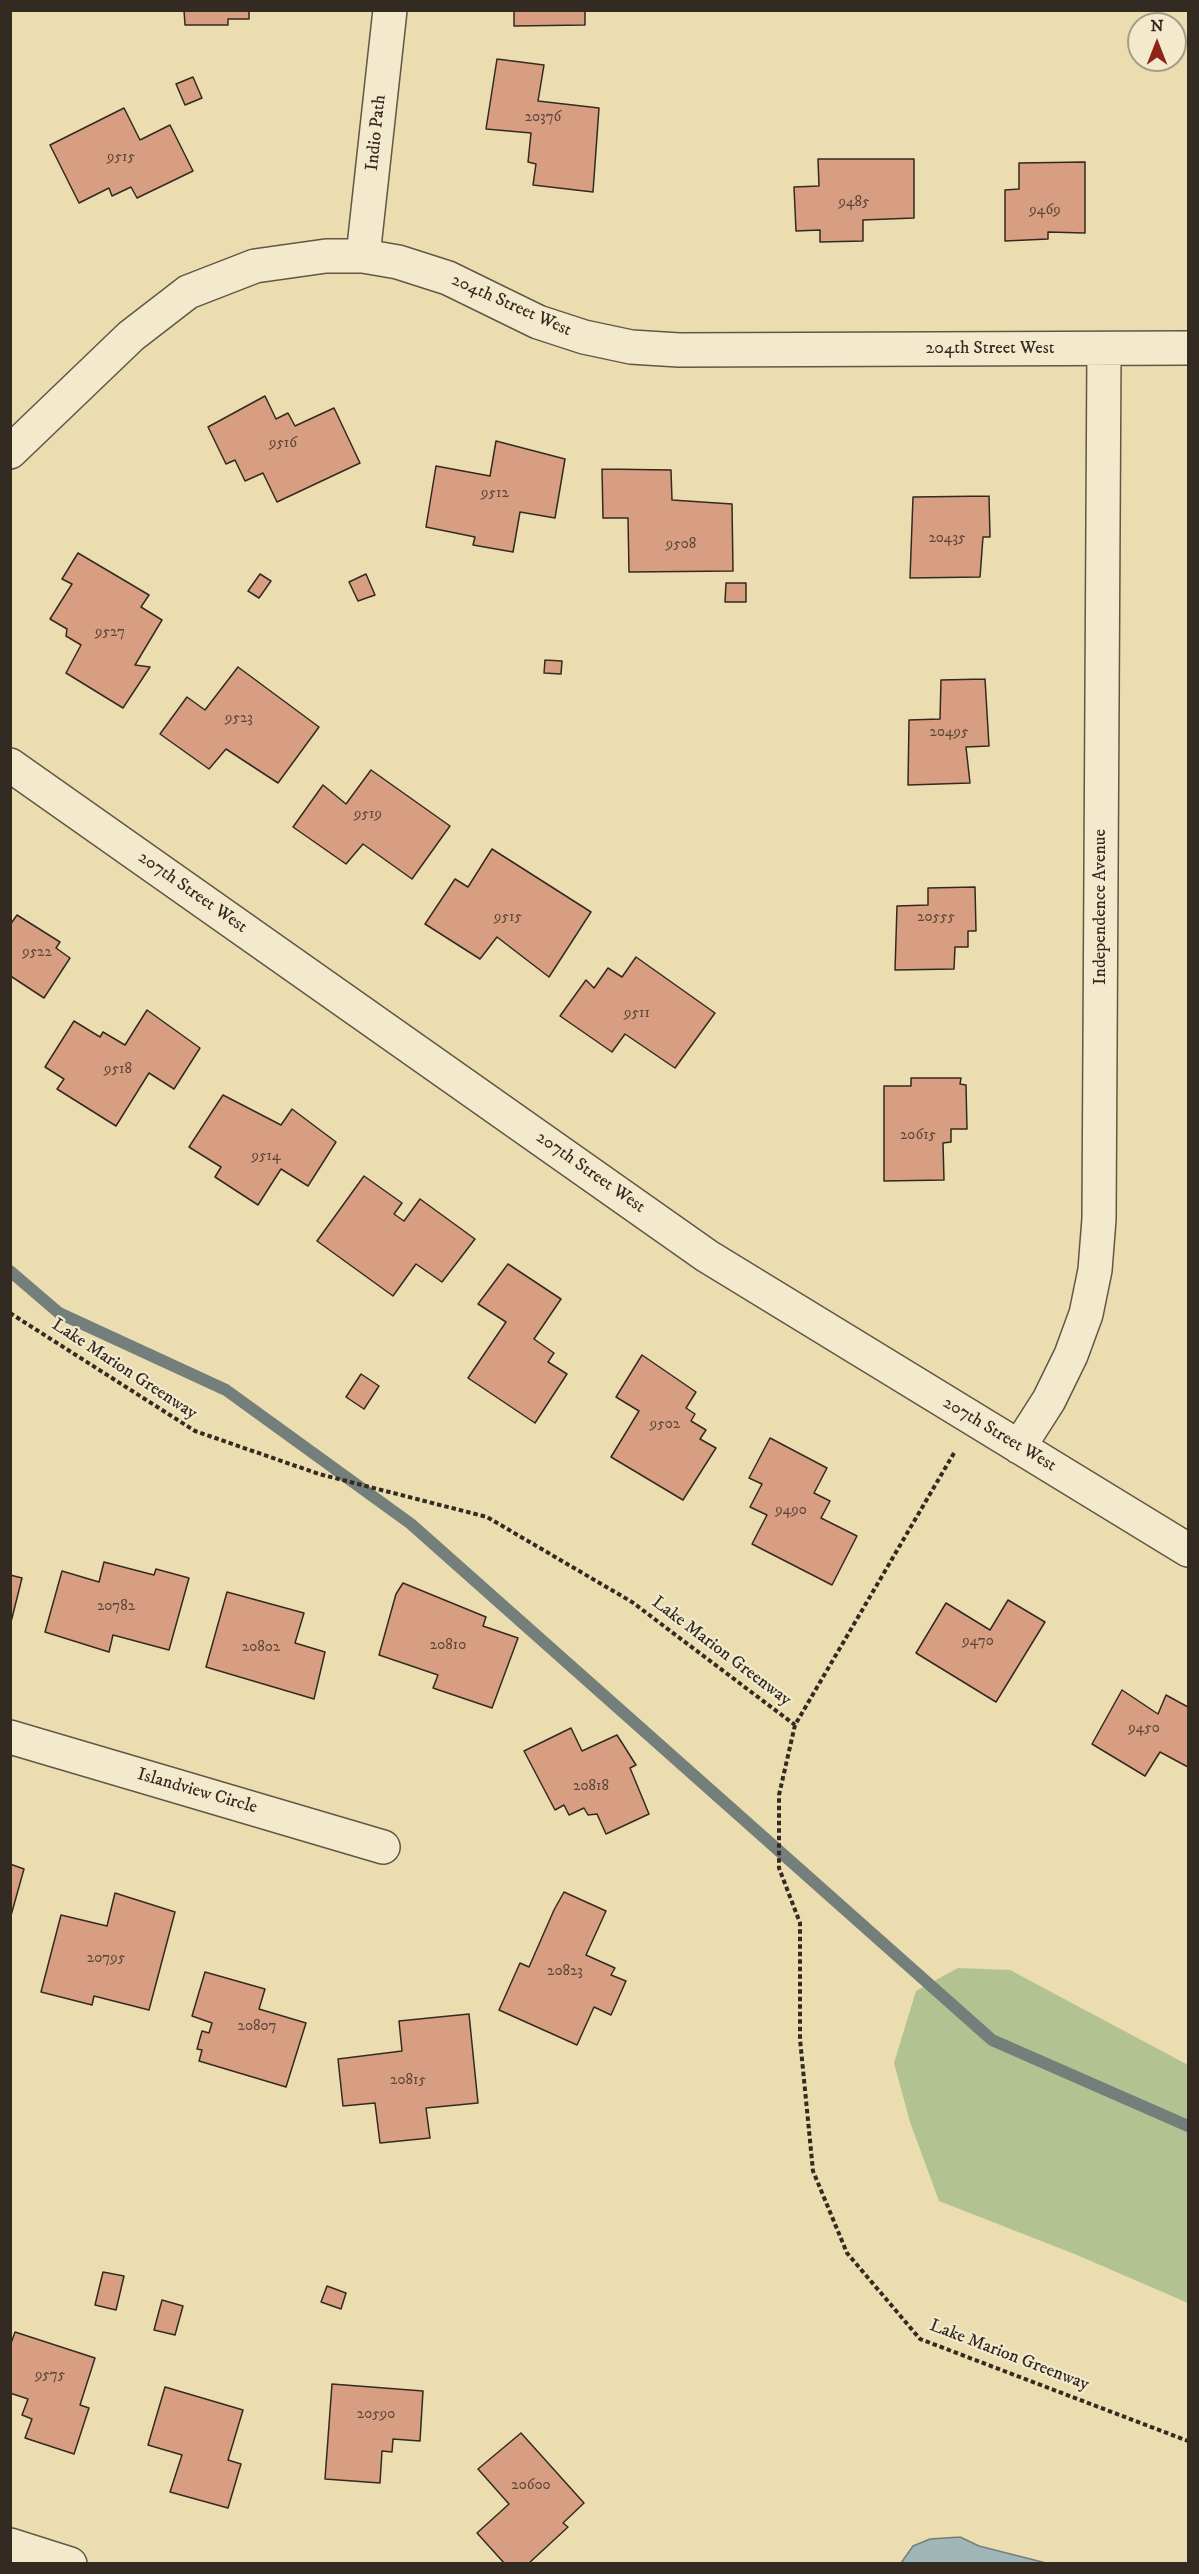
<!DOCTYPE html>
<style>
body{margin:0}
#map{position:relative;width:1199px;height:2574px;overflow:hidden;background:#ecddb0;font-family:"IM FELL DW Pica",serif}
canvas{display:block}
.frame{position:absolute;inset:0;border:12px solid #332a21;pointer-events:none}
.north{position:absolute;left:1127px;top:12px;width:60px;height:60px;box-sizing:border-box;background:#f3e9cc;border:2px solid #a69d88;border-radius:50%;rotate:0deg;font-size:16px;font-weight:700;line-height:24px;text-align:center;color:#332a21}
.north::after{content:'';display:block;margin:auto;width:21px;height:27px;background:#8f2418;clip-path:polygon(50% 0,100% 100%,50% 72%,0 100%)}
</style>
<div id="map">
<canvas width="1199" height="2574"></canvas>
<div class="frame"></div>
<div class="north">N</div>
</div>
<script>
const ctx = document.querySelector('canvas').getContext('2d');
ctx.lineJoin = 'round';
function paint(path, color) {
  ctx.fillStyle = color;
  ctx.fill(path, 'evenodd');
}
function toPath(rows) {
  const path = new Path2D();
  for (const r of rows) {
    path.moveTo(r[0], r[1]);
    for (let i = 2; i < r.length; i += 2) path.lineTo(r[i], r[i + 1]);
  }
  return path;
}
function trace(path, color, width, dash) {
  ctx.strokeStyle = color;
  ctx.lineWidth = width;
  ctx.lineCap = dash ? 'butt' : 'round';
  ctx.setLineDash(dash || []);
  ctx.stroke(path);
}
function label(font, color, halo, rows, align = 'center') {
  ctx.font = font + ' "IM FELL DW Pica",serif';
  ctx.lineWidth = 4.5;
  ctx.setLineDash([]);
  ctx.textBaseline = 'middle';
  ctx.strokeStyle = halo;
  ctx.fillStyle = color;
  for (const [text, x, y, turn = 0] of rows) {
    ctx.save();
    ctx.translate(x, y);
    ctx.rotate((+turn || 0) * Math.PI / 180);
    ctx.textAlign = isNaN(turn) ? turn : align;
    if (halo) ctx.strokeText(text, 0, 0);
    ctx.fillText(text, 0, 0);
    ctx.restore();
  }
}
const green = toPath([
 [958,1968,1010,1970,1188,2065,1188,2303,1077,2255,939,2201,910,2122,894,2063,916,1991]
]);
const water = toPath([
 [960,2537,979,2546,1046,2563,901,2563,913,2546,930,2539,960,2537]
]);
const stream = toPath([
 [10,1271,59,1313,226,1390,411,1524,992,2040,1188,2126]
]);
const building = toPath([
 [184,10,249,10,249,19,228,19,228,25,185,25,184,10],
 [514,10,585,10,585,25,514,26,514,10],
 [497,59,544,65,538,101,599,108,593,192,533,185,536,164,528,162,531,133,486,129,497,59],
 [193,77,202,98,185,105,176,84,193,77],
 [124,108,140,140,170,125,193,171,137,198,131,187,112,196,109,188,79,203,50,145,124,108],
 [818,159,914,159,914,218,863,220,863,241,820,242,820,230,796,231,794,187,819,186,818,159],
 [1085,162,1085,233,1048,232,1048,239,1005,241,1005,190,1019,189,1019,163,1085,162],
 [265,396,276,419,288,413,295,426,334,408,360,463,277,502,263,473,245,481,235,460,226,464,208,427,265,396],
 [496,441,565,459,555,518,520,512,513,552,473,545,475,537,426,527,436,466,490,476,496,441],
 [602,469,671,470,672,500,732,504,733,571,629,572,628,518,603,518,602,469],
 [989,496,990,537,983,537,980,577,910,578,913,497,989,496],
 [78,553,149,595,141,607,162,620,135,665,150,667,123,708,66,673,81,645,66,636,67,629,50,619,72,584,62,579,78,553],
 [260,574,271,581,259,598,248,591,260,574],
 [366,574,375,595,358,601,349,582,366,574],
 [726,583,746,583,746,602,725,602,726,583],
 [545,660,562,661,561,674,544,673,545,660],
 [238,667,319,727,278,783,226,749,209,769,160,734,187,697,205,710,238,667],
 [985,679,989,746,966,747,970,783,908,785,909,720,940,719,941,680,985,679],
 [371,770,450,826,412,879,363,844,346,864,293,827,323,785,346,804,371,770],
 [492,849,591,912,549,977,497,937,480,959,425,924,455,879,468,887,492,849],
 [975,887,976,931,968,931,968,947,955,947,954,969,895,970,897,906,928,905,928,888,975,887],
 [17,915,60,942,56,948,70,958,44,998,12,977,10,979,10,925,17,915],
 [636,957,715,1013,675,1068,625,1034,612,1052,560,1016,586,980,594,988,608,968,622,977,636,957],
 [147,1010,200,1048,174,1089,149,1073,116,1126,57,1089,64,1079,45,1067,74,1021,100,1037,103,1032,125,1045,147,1010],
 [911,1078,961,1078,960,1084,966,1085,967,1129,951,1129,951,1142,943,1143,944,1180,884,1181,884,1086,911,1086,911,1078],
 [223,1095,281,1125,292,1109,336,1142,308,1186,281,1169,258,1205,215,1177,221,1167,189,1147,223,1095],
 [364,1176,402,1203,394,1214,404,1221,420,1199,475,1239,442,1282,416,1264,393,1296,317,1241,364,1176],
 [508,1264,561,1299,534,1339,554,1353,548,1362,567,1374,535,1423,468,1378,506,1322,478,1304,508,1264],
 [642,1355,696,1392,686,1408,695,1414,691,1421,706,1430,700,1439,716,1448,683,1500,611,1457,639,1411,616,1397,642,1355],
 [361,1374,379,1386,364,1409,346,1397,361,1374],
 [770,1438,827,1468,814,1493,830,1501,821,1518,857,1536,832,1585,752,1544,767,1515,750,1507,762,1484,749,1478,770,1438],
 [104,1562,154,1575,156,1569,189,1578,169,1650,113,1635,109,1652,45,1632,62,1571,99,1582,104,1562],
 [10,1575,22,1578,11,1622,10,1621,10,1575],
 [403,1583,486,1617,483,1626,518,1638,492,1708,433,1688,438,1675,379,1655,396,1594,403,1583],
 [227,1592,304,1613,295,1643,325,1652,314,1699,206,1667,227,1592],
 [1008,1600,1045,1622,996,1702,916,1653,946,1603,990,1630,1008,1600],
 [1122,1690,1158,1714,1166,1695,1188,1707,1188,1767,1160,1752,1145,1776,1092,1744,1122,1690],
 [571,1728,582,1751,617,1735,636,1765,630,1768,649,1814,606,1834,597,1814,588,1815,584,1808,569,1815,564,1805,555,1810,524,1751,571,1728],
 [10,1864,24,1869,10,1919,10,1864],
 [564,1892,606,1911,586,1955,615,1968,611,1975,626,1981,611,2015,594,2007,577,2045,499,2010,520,1963,529,1967,554,1910,564,1892],
 [115,1893,175,1912,149,2010,94,1996,92,2005,41,1992,61,1915,107,1926,115,1893],
 [205,1972,265,1989,259,2009,306,2023,286,2087,199,2061,202,2050,197,2049,202,2031,209,2033,212,2023,192,2016,205,1972],
 [469,2014,478,2103,426,2108,430,2138,380,2143,375,2103,343,2106,338,2059,402,2051,399,2021,469,2014],
 [103,2272,124,2276,116,2310,95,2305,103,2272],
 [327,2286,346,2293,341,2309,321,2302,327,2286],
 [162,2300,183,2306,175,2335,154,2330,162,2300],
 [15,2332,95,2358,80,2405,89,2408,74,2454,25,2438,32,2419,22,2415,28,2399,10,2393,10,2346,15,2332],
 [332,2384,423,2391,420,2441,393,2439,392,2452,382,2451,380,2483,325,2479,332,2384],
 [165,2387,243,2410,228,2460,241,2464,228,2508,170,2492,182,2455,148,2445,165,2387],
 [521,2433,584,2503,563,2523,568,2527,528,2564,505,2564,477,2533,509,2504,478,2469,521,2433]
]);
const path = toPath([
 [10,1313,195,1431,319,1474,487,1517,632,1602,795,1725],
 [954,1453,795,1725,779,1795,779,1868,800,1923,800,2039,813,2171,847,2253,920,2339,1188,2441]
]);
const minor = toPath([
 [363,256,390,10],
 [10,452,131,336,188,292,255,266,326,256,363,256,398,262,448,278,538,322,584,337,631,347,679,350,1188,348],
 [10,765,707,1256,1188,1550],
 [1019,1447,1049,1400,1071,1355,1086,1314,1095,1270,1099,1219,1104,349],
 [10,1737,383,1847],
 [10,2545,70,2564]
]);
const numberNames = [
 ["20376",543,118],
 ["9515",121,158],
 ["9485",854,203],
 ["9469",1045,211],
 ["9516",283,444],
 ["9512",495,494],
 ["20435",947,539],
 ["9508",681,545],
 ["9527",110,633],
 ["9523",239,719],
 ["20495",949,733],
 ["9519",368,815],
 ["9515",508,918],
 ["20555",936,918],
 ["9522",37,953],
 ["9511",637,1014],
 ["9518",118,1070],
 ["20615",918,1136],
 ["9514",266,1157],
 ["9502",665,1425],
 ["9490",791,1511],
 ["20782",116,1607],
 ["9470",978,1642],
 ["20810",448,1646],
 ["20802",261,1648],
 ["9450",1144,1729],
 ["20818",591,1787],
 ["20795",106,1959],
 ["20823",565,1972],
 ["20807",257,2027],
 ["20815",408,2081],
 ["9575",50,2376],
 ["20590",376,2415],
 ["20600",531,2486]
];
const streetNames = [
 ["Indio Path",377,133,-84],
 ["204th Street West",511,306,24],
 ["204th Street West",990,349],
 ["207th Street West",192,893,35],
 ["Independence Avenue",1101,907,-90],
 ["207th Street West",590,1173,35],
 ["Lake Marion Greenway",124,1370,33],
 ["207th Street West",999,1435,31],
 ["Lake Marion Greenway",721,1652,37],
 ["Islandview Circle",197,1792,16],
 ["Lake Marion Greenway",1009,2356,21]
];
paint(green, '#b2c290');
paint(water, '#9fb8b7');
trace(water, '#747f7b', 1.5);
trace(stream, '#747f7b', 12);
paint(building, '#d79e82');
trace(building, '#332a21', 1.5);
trace(minor, '#615745', 36);
trace(path, '#332a21', 4, [4.5, 3]);
trace(minor, '#f3e9cc', 33);
label('15px', '#5c4739', null, numberNames);
label('18px', '#332a21', '#f3e9cc', streetNames);
</script>
